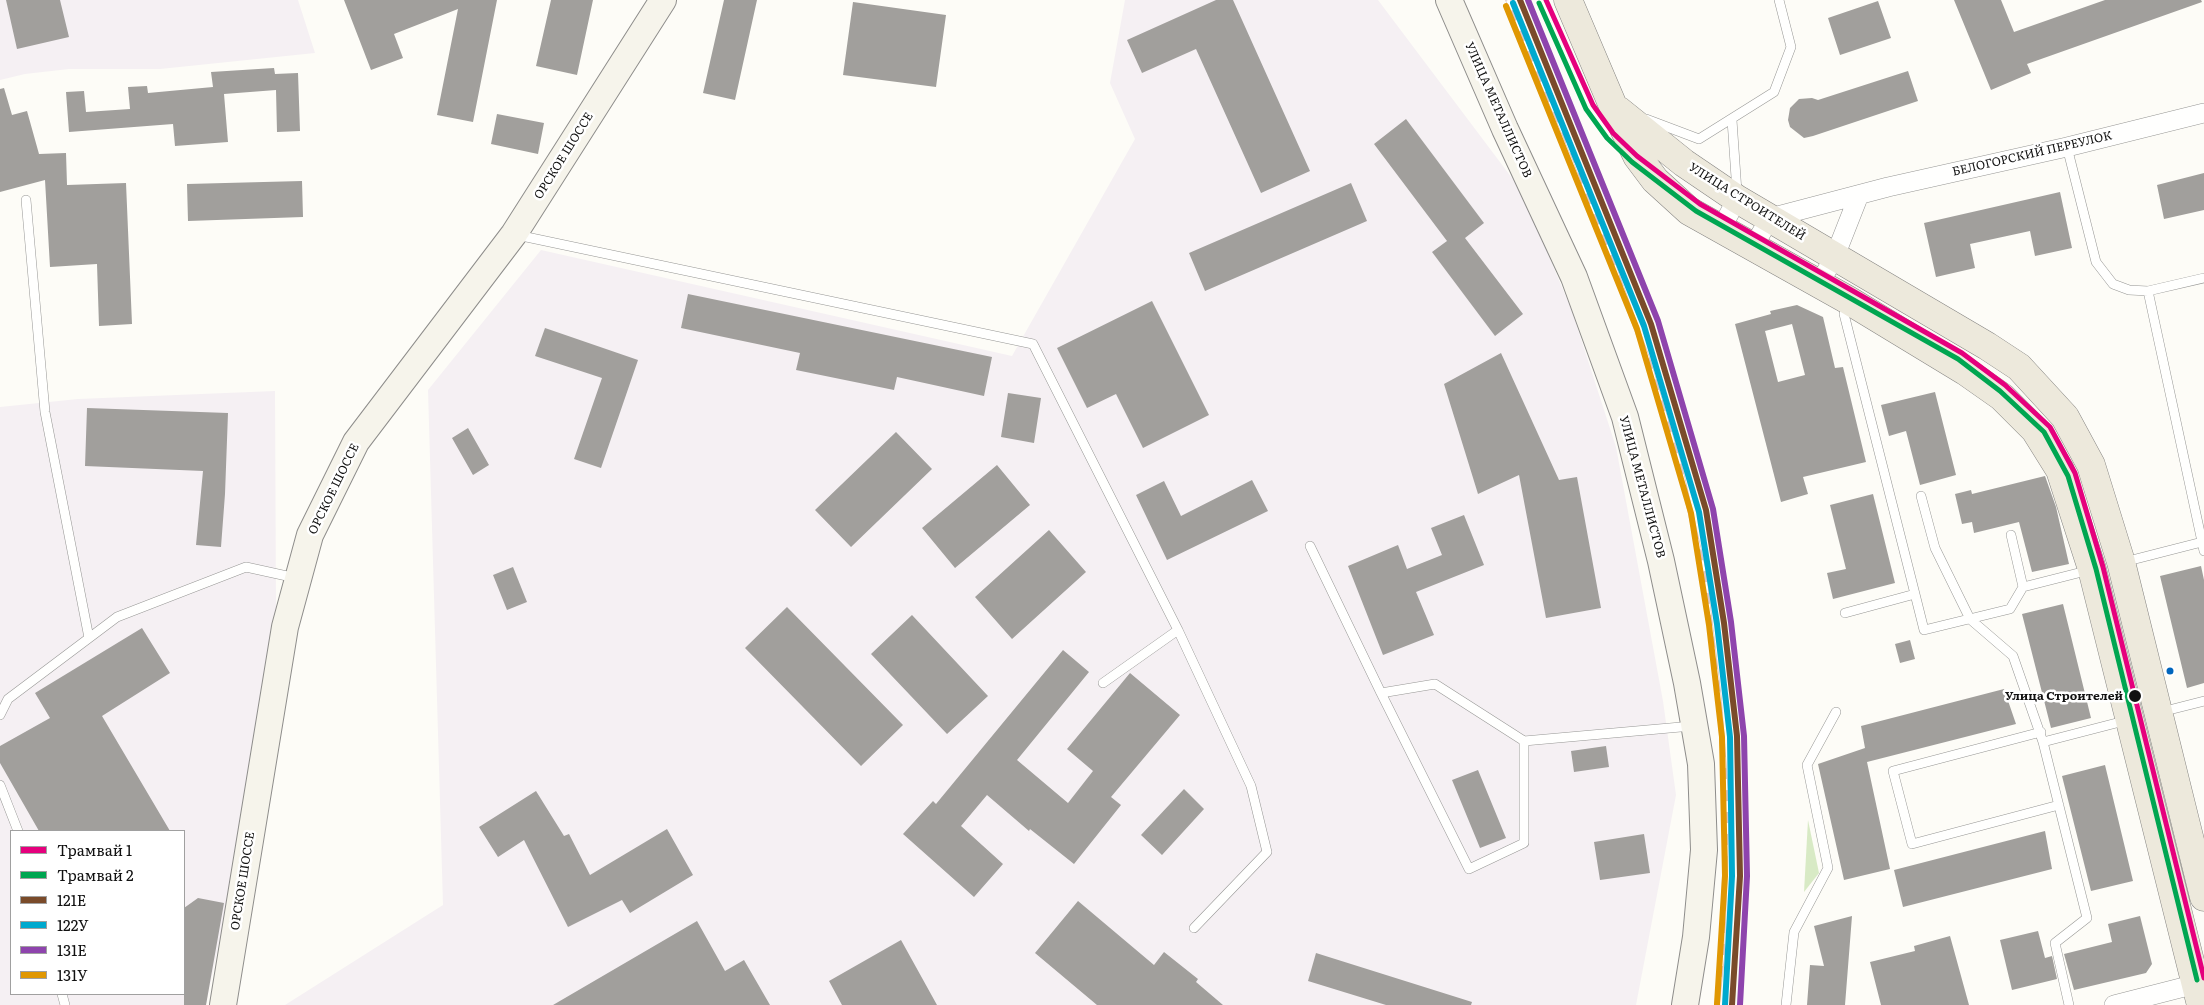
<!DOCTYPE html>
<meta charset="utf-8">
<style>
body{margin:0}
#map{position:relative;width:2204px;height:1005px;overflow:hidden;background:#fdfcf7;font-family:Literata,serif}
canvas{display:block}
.legend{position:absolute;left:10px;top:830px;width:175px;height:165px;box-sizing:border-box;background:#fff;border:1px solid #a0a0a0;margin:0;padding:6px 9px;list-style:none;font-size:15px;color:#111}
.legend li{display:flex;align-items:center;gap:10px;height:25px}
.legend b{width:25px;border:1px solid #a0a0a0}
</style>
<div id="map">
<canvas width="2204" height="1005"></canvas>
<ul class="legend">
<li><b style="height:6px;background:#e5007d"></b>Трамвай 1</li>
<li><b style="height:6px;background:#00a651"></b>Трамвай 2</li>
<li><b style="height:6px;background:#7a4b2a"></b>121Е</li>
<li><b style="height:6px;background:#00a9ce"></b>122У</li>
<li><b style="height:6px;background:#8e44ad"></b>131Е</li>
<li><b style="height:6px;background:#e09702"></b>131У</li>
</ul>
</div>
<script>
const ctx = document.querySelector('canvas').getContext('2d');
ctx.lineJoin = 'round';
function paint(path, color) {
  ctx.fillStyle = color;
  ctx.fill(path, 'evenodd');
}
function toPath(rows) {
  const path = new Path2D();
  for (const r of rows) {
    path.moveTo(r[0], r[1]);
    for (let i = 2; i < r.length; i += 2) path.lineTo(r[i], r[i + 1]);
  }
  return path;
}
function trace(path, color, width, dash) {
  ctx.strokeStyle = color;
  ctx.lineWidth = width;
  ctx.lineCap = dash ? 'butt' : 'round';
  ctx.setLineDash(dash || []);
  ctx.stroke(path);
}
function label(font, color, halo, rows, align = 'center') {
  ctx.font = font + ' Literata,serif';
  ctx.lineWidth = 5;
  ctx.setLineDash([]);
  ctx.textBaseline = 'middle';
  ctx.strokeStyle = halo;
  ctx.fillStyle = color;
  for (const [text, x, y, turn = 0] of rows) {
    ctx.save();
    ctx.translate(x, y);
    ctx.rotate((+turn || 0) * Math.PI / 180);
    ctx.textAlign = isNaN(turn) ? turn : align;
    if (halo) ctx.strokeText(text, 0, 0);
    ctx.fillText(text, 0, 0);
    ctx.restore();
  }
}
const industrial = toPath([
 [0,0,298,0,315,53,160,69,69,69,25,74,0,80],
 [1125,0,1378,0,1521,190,1572,311,1616,447,1663,701,1676,795,1636,1005,285,1005,443,905,428,390,541,250,1012,356,1135,139,1110,83],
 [275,391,276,608,227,904,206,1005,0,1005,0,407,78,399],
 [11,831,184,831,184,994,11,994]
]);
const forest = toPath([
 [1808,820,1819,873,1804,892]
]);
const building = toPath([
 [6,0,60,0,69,37,17,49],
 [344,0,497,0,473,122,437,115,458,9,394,34,403,58,371,70],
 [551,0,593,0,577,75,536,66],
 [724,0,757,0,735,100,703,93],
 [1216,0,1233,0,1310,171,1261,193,1196,49,1142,73,1127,40],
 [1954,0,2001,0,2014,32,2105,0,2201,0,2202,2,2027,64,2031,73,1991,90],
 [1878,1,1891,38,1840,55,1828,18],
 [853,2,946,15,936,87,843,75],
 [274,68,275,74,298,73,300,131,277,132,276,90,224,94,228,142,175,146,173,124,69,132,66,92,84,91,86,112,130,109,128,87,147,86,148,93,213,87,211,72],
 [1908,71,1918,101,1813,136,1804,138,1790,127,1788,120,1790,108,1799,99,1812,98,1818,100],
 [4,88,12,115,27,111,39,154,66,153,67,185,126,183,132,324,99,326,97,264,50,267,45,180,0,192,0,89],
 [497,114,544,123,538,154,491,144],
 [1406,119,1484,223,1465,238,1523,314,1495,336,1432,252,1447,241,1374,144],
 [2204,173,2204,210,2164,219,2157,185],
 [302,181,303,217,188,221,187,184],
 [1351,183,1367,221,1205,291,1189,253],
 [2060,192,2072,248,2035,256,2030,231,1970,244,1975,268,1936,277,1924,223],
 [688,294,992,357,984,396,897,377,894,390,796,370,800,353,681,328],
 [1152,301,1209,415,1143,448,1116,394,1087,408,1057,348],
 [1797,305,1823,317,1835,368,1843,367,1866,462,1803,477,1808,494,1781,502,1735,324,1771,314,1770,311],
 [1792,324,1805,375,1778,382,1765,331],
 [545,328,638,360,601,468,574,459,602,378,535,356],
 [1501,353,1559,480,1577,477,1601,608,1546,618,1519,475,1478,494,1444,384],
 [1935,392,1956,475,1920,485,1906,431,1889,436,1881,405],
 [1008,393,1041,398,1034,443,1001,437],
 [87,408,228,413,225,494,221,547,196,545,203,471,85,466],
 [468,428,489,465,473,475,452,438],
 [896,432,932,469,851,547,815,510],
 [997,465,1030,505,955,568,922,528],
 [2045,476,2056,507,2069,564,2032,572,2019,522,1974,533,1972,522,1962,524,1955,494,1971,490,1972,494],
 [1252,480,1268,511,1167,560,1136,495,1164,481,1181,516],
 [1873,494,1895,583,1833,599,1827,573,1846,569,1830,505],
 [1464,515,1484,565,1416,592,1434,635,1383,655,1348,566,1398,545,1407,569,1442,555,1431,528],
 [1049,530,1086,572,1012,639,975,597],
 [2201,566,2204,580,2204,683,2187,688,2160,576],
 [513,567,527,602,507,610,493,575],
 [2063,604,2091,718,2051,728,2022,614],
 [787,607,903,725,861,766,745,648],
 [912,615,988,696,947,734,871,654],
 [142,628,170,673,102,716,170,831,39,831,0,763,0,746,50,718,35,693],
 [1910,640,1915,659,1900,663,1895,644],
 [1063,650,1089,672,1017,760,1068,803,1093,771,1067,749,1130,673,1180,715,1111,797,1121,805,1074,864,1030,829,1029,831,987,795,961,826,1003,864,974,897,903,834,933,801,936,804],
 [2004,689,2016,724,1867,762,1890,869,1844,880,1818,764,1865,748,1861,726],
 [1606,746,1609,767,1574,772,1571,751],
 [2105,765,2133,881,2091,891,2062,776],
 [1478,770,1506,838,1480,848,1452,780],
 [1184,789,1204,809,1162,855,1141,835],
 [536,791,564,836,569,834,590,875,667,829,693,875,630,913,622,900,568,927,524,840,498,857,479,827],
 [2045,831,2052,869,1903,907,1894,870],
 [1644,834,1650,873,1600,880,1594,842],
 [198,898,224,903,206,1005,184,1005,184,908],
 [1078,901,1154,965,1164,952,1198,979,1196,982,1223,1005,1097,1005,1035,953],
 [1852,916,1845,1005,1807,1005,1810,965,1824,966,1814,926],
 [2140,916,2152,964,2146,973,2074,990,2064,954,2112,942,2108,924],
 [697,921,725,971,744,960,770,1005,553,1005],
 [2038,931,2045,958,2052,956,2057,979,2012,990,2000,940],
 [1950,936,1969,1005,1881,1005,1870,962,1915,951,1914,946],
 [901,940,937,1005,842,1005,829,981],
 [1316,953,1472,1002,1471,1005,1386,1005,1308,981]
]);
const lane = toPath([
 [1646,119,1699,139,1774,92,1791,47,1779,0],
 [1732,120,1737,192],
 [2067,147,2096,262,2113,284,2129,290,2148,291,2204,278],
 [26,200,45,412,89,638],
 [517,235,1033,344,1178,630,1251,786,1267,852,1194,928],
 [2148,291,2204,551],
 [1921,496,1935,548,1970,619,2013,656,2043,742,2087,918,2055,943,2069,1005],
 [1310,546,1381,693,1435,684,1524,741,1692,726],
 [2124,562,2202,542],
 [2023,587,2090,570],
 [1915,594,1924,630,2010,609,2023,587,2011,535],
 [1845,613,1915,594,1844,314,1847,304],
 [1103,683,1178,630],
 [1381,693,1469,869,1524,843,1524,741],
 [2161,712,2204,701],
 [0,715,8,699,117,617,246,567,296,578],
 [2041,732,1893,771,1912,844,2059,805],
 [2043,742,2128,720],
 [0,785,18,831],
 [62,994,65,1005],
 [1786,1005,1794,932,1828,868,1807,765,1836,712]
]);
const street = toPath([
 [1721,229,1737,199],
 [1753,247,1770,218,1888,187,2067,147,2204,113],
 [1819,284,1835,256,1859,195],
 [2114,1005,2204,982]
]);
const secondary = toPath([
 [1449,0,1505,129,1574,277,1625,417,1661,561,1687,683,1701,764,1704,850,1696,937,1685,1005],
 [223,1005,285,627,310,535,356,442,514,234,663,0]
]);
const primary = toPath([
 [1568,0,1613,106,1637,156,1655,180,1689,211,1848,300,1965,371,2002,397,2035,430,2060,470,2092,569,2201,1005],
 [1618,110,1684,163,1737,199,1987,346,2019,367,2065,417,2091,465,2121,562,2204,897]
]);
const rail = toPath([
 [1508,0,1576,162,1649,363,1680,467,1704,572,1719,698,1727,807,1722,957,1717,1005]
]);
const rail1 = toPath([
 [1520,0,1651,324,1706,510,1724,623,1737,736,1740,876,1732,1005]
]);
const rail2 = toPath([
 [1513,3,1644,326,1699,512,1717,624,1730,737,1732,876,1725,1005]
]);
const rail3 = toPath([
 [1528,0,1658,321,1713,509,1731,622,1744,736,1747,876,1740,1005]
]);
const rail4 = toPath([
 [1506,6,1637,329,1691,513,1709,625,1722,737,1725,876,1717,1004]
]);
const tram1 = toPath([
 [1546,0,1593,105,1613,133,1637,156,1700,204,1962,353,2005,385,2050,427,2075,473,2103,567,2204,978]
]);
const tram2 = toPath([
 [1539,3,1586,109,1607,138,1632,162,1696,211,1958,359,2000,391,2044,432,2068,476,2096,569,2197,980]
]);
const markers = [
 [2170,671,4.5,"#0065bd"],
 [2135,696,7,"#111"]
];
const streetNames = [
 ["УЛИЦА МЕТАЛЛИСТОВ",1498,110,66],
 ["БЕЛОГОРСКИЙ ПЕРЕУЛОК",2032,154,-13],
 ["ОРСКОЕ ШОССЕ",564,156,-58],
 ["УЛИЦА СТРОИТЕЛЕЙ",1747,202,32],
 ["УЛИЦА МЕТАЛЛИСТОВ",1642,487,75],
 ["ОРСКОЕ ШОССЕ",334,489,-64],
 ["ОРСКОЕ ШОССЕ",243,881,-81]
];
const stopNames = [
 ["Улица Строителей",2123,696]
];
paint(industrial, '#f5f0f3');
paint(forest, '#d8eac5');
paint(building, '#a19f9c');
trace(lane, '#979795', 10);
trace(street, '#979795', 20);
trace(secondary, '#8e8d8b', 28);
trace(primary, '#858482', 29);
trace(lane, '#fffffe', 9);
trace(street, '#fffffe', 19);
trace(secondary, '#f6f4eb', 26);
trace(primary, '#ede9dc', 28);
trace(rail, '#d9c6c7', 5.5);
trace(rail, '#fff', 4, [11]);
trace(rail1, '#7a4b2a', 6);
trace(rail2, '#00a9ce', 6);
trace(rail3, '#8e44ad', 6);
trace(rail4, '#e09702', 6);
trace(tram1, '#e5007d', 5);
trace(tram2, '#00a651', 5);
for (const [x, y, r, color] of markers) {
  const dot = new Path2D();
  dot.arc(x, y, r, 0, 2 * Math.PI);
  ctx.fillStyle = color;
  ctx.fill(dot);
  trace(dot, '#fff', 2);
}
label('12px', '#111', '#fff', streetNames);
label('bold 12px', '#111', '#fff', stopNames, 'right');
</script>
